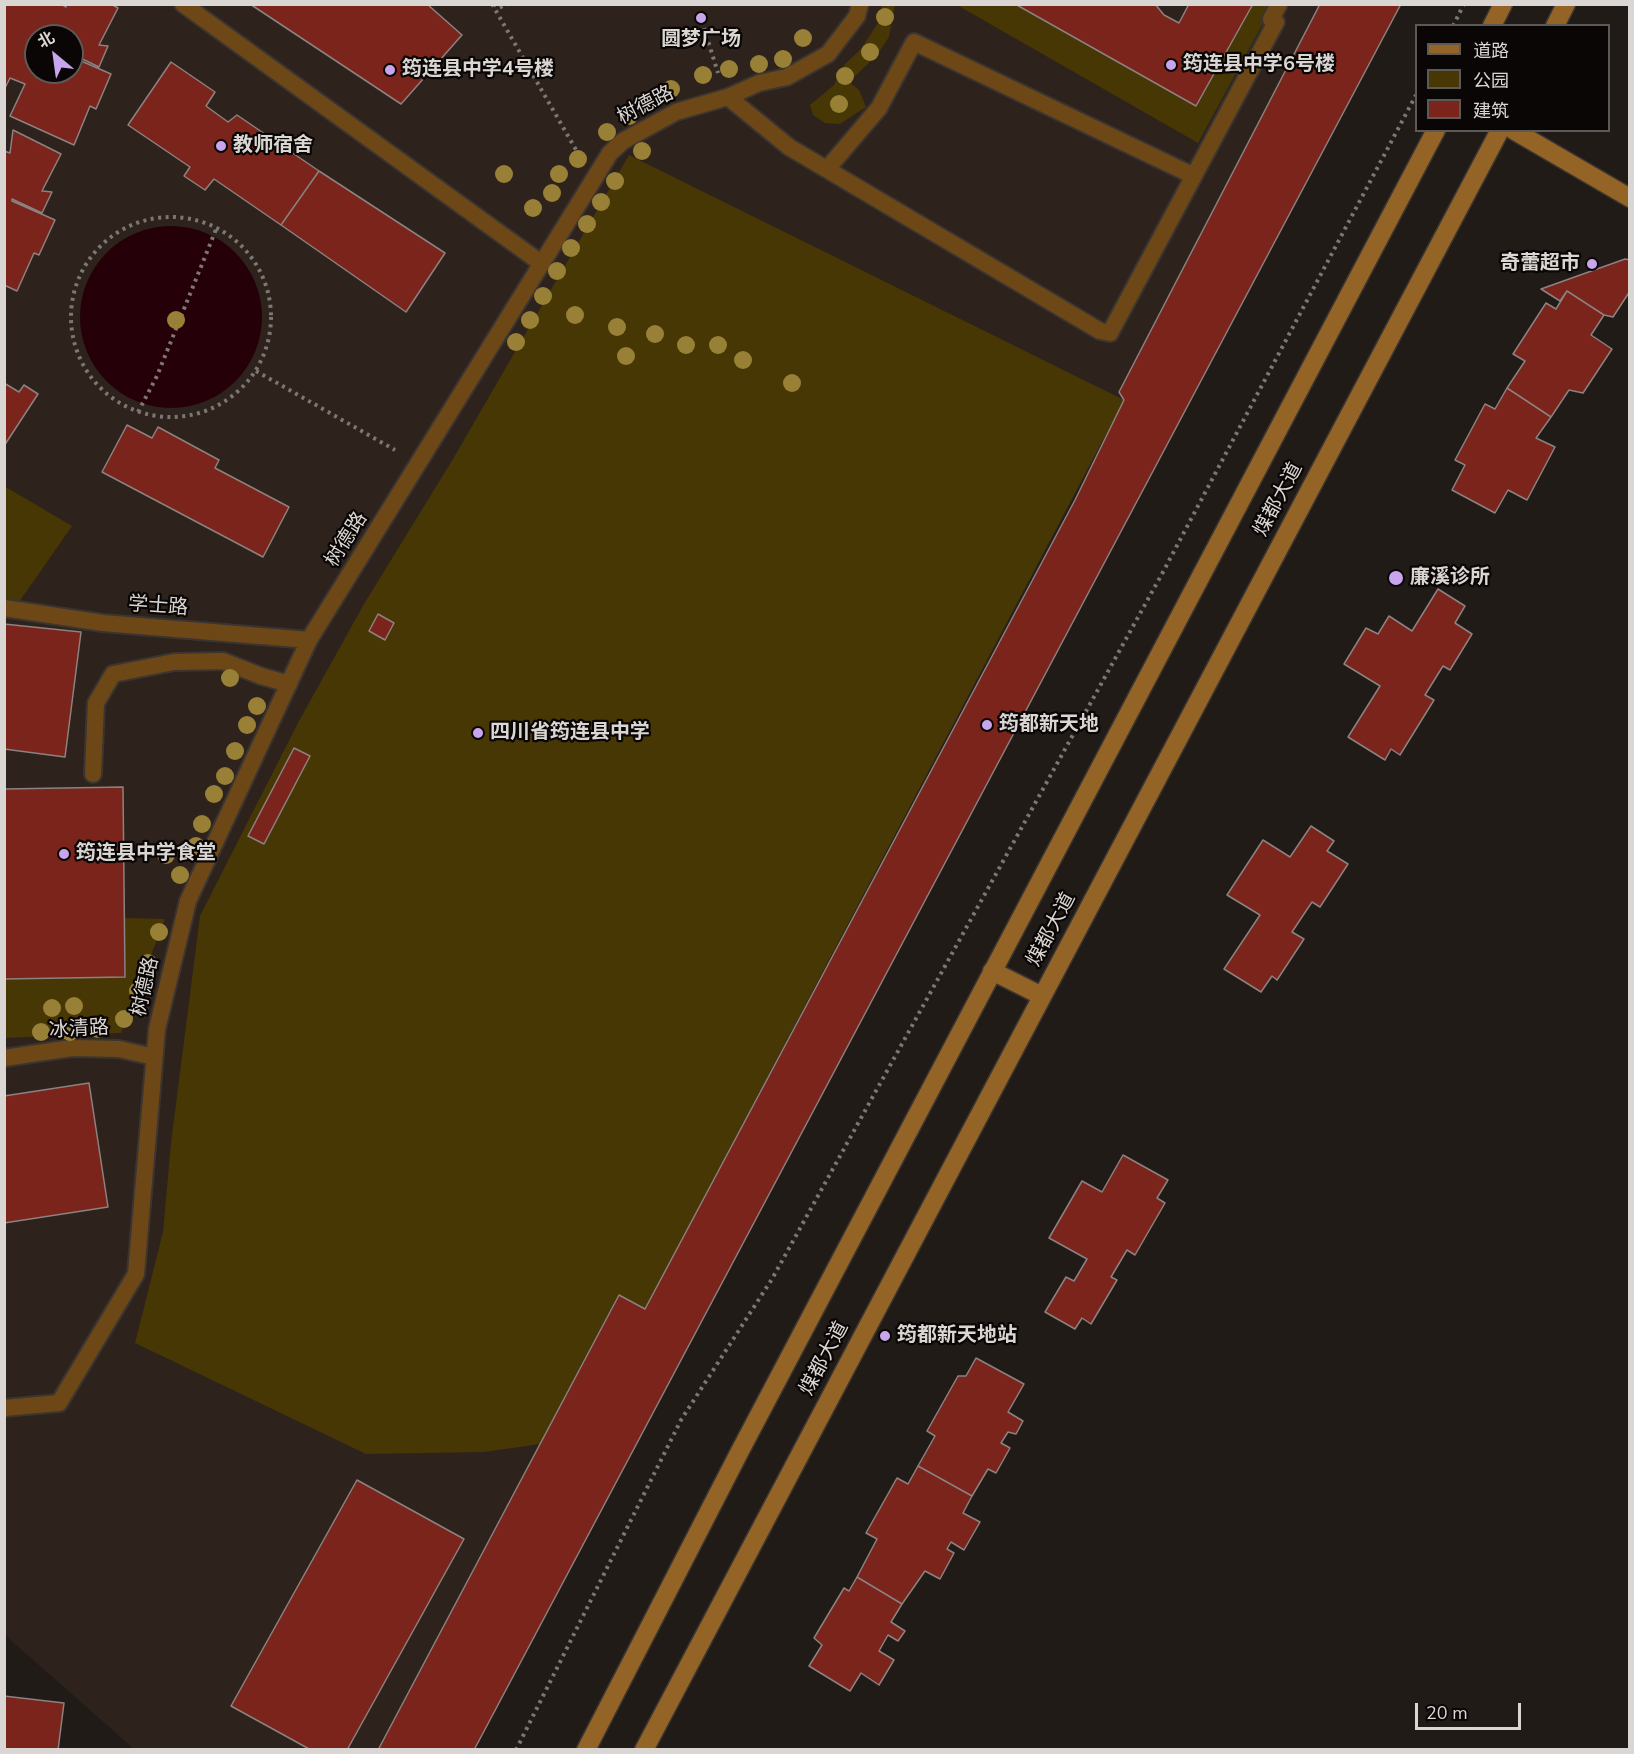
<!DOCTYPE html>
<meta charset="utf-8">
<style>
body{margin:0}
#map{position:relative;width:1634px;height:1754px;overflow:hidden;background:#211b18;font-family:"Nunito Sans","Noto Sans SC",sans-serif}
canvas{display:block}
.frame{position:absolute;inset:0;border:6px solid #dad6d3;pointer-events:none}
.legend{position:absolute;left:1415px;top:24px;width:195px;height:108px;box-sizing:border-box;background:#090605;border:2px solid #5d5957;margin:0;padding:8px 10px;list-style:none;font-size:18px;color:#dad6d3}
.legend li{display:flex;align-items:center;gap:12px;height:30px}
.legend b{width:30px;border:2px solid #5d5957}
.north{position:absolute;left:24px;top:24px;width:60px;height:60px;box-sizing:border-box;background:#090605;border:2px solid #5d5957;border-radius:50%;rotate:331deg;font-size:16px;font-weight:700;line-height:24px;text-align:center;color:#dad6d3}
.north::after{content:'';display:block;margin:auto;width:21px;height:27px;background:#c9a5ee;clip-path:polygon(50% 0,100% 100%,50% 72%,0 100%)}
.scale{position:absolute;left:1415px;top:1703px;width:106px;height:27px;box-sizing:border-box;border:3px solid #dad6d3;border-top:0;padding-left:8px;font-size:18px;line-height:21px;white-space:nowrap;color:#dad6d3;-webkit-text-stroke:4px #090605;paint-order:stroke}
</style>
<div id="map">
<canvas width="1634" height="1754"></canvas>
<div class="frame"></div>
<ul class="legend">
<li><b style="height:8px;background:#936425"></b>道路</li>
<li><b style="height:16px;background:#463704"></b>公园</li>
<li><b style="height:16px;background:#7a241b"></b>建筑</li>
</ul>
<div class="north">北</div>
<div class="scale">20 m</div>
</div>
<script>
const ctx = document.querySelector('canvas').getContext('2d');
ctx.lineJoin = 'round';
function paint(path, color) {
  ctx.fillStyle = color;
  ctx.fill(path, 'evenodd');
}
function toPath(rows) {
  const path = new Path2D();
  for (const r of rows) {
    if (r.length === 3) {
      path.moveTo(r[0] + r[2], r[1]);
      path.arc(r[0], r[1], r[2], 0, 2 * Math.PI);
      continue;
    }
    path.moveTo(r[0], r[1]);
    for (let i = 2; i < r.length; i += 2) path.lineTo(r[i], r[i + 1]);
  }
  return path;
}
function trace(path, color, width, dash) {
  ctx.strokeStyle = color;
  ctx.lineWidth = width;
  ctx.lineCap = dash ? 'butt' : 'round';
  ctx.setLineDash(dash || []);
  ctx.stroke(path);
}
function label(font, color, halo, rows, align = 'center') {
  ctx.font = font + ' "Nunito Sans","Noto Sans SC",sans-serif';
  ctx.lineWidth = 4.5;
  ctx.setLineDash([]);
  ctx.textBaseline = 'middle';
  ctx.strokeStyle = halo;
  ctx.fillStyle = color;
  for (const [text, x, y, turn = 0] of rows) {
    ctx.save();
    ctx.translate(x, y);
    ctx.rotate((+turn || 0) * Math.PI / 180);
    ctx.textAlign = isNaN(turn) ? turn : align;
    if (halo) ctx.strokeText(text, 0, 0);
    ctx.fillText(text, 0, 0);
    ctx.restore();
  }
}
const built = toPath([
 [5,5,1320,5,1119,392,1124,400,1065,515,645,1309,618,1295,378,1749,134,1749,5,1635],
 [36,36,72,36,72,72,36,72]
]);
const green = toPath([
 [882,5,895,5,889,37,877,55,849,82,859,90,866,107,840,124,825,123,813,115,810,105,834,85,845,64,861,49,878,23],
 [957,5,1015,5,1196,106,1253,5,1273,5,1198,143],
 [629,155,1124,400,645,1309,618,1295,540,1444,484,1452,366,1454,135,1343,163,1232,171,1143,200,916,299,721,364,604,453,459],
 [4,486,72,526,19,602,5,599],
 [125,918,165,919,121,1033,5,1038,4,979,125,977]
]);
const water = toPath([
 [171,317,91]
]);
const building = toPath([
 [4,4,61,4,66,7,67,4,111,4,118,8,99,45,108,46,99,67,72,54,72,36,36,36,36,72,72,72,72,57,111,74,96,109,90,106,74,145,10,116,25,84,10,78,4,90,4,4],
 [250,4,427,4,462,35,401,104,250,4],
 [1015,4,1155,4,1164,15,1179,23,1189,4,1253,4,1196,106,1015,4],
 [1320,4,1401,4,474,1750,378,1750,619,1295,645,1309,1075,500,1124,400,1119,392,1320,4],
 [171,62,215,92,206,106,228,122,237,115,319,171,281,225,214,179,205,190,184,176,190,167,128,125,171,62],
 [13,130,61,154,42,191,52,192,42,213,12,199,12,201,55,220,39,255,34,253,17,291,4,285,4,151,10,153,13,130],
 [319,171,445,253,406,312,281,225,319,171],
 [1625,259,1630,260,1630,291,1613,317,1604,315,1567,291,1560,301,1541,289,1625,259],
 [1567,291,1604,315,1591,335,1612,349,1583,393,1569,390,1551,417,1507,388,1525,361,1513,354,1546,303,1556,309,1567,291],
 [4,383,19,392,24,385,38,394,4,446,4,383],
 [1507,388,1551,417,1536,438,1555,447,1527,500,1508,490,1495,513,1452,490,1465,465,1455,460,1485,404,1495,409,1507,388],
 [127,425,152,438,158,427,219,460,215,468,289,507,263,557,102,472,127,425],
 [1438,589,1465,606,1455,623,1472,634,1450,670,1443,666,1425,695,1434,700,1400,755,1391,749,1385,760,1348,737,1380,686,1344,664,1366,628,1378,634,1389,616,1412,631,1438,589],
 [378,614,394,623,385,640,369,631,378,614],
 [4,624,81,632,65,757,4,749,4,624],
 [294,748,310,756,264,844,248,836,294,748],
 [123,787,125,977,4,979,4,789,123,787],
 [1311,826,1334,841,1327,851,1348,864,1320,907,1312,902,1292,932,1304,939,1277,980,1272,976,1261,992,1224,969,1260,915,1227,895,1263,840,1290,857,1311,826],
 [89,1083,108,1207,4,1223,4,1096,89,1083],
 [1123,1155,1168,1180,1157,1198,1165,1203,1135,1255,1127,1250,1111,1277,1117,1280,1091,1324,1082,1318,1075,1329,1045,1312,1066,1277,1074,1281,1087,1259,1049,1238,1082,1181,1102,1192,1123,1155],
 [976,1358,1024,1384,1008,1412,1023,1421,1016,1434,1008,1432,1001,1443,1010,1448,996,1473,988,1469,972,1496,918,1466,935,1436,927,1431,958,1376,966,1376,976,1358],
 [918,1466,972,1496,963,1513,980,1522,964,1550,951,1542,947,1549,954,1553,940,1579,925,1571,902,1604,857,1577,877,1539,866,1533,897,1478,908,1484,918,1466],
 [357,1480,464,1539,347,1750,311,1750,231,1706,357,1480],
 [857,1577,902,1604,891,1622,905,1631,898,1641,888,1635,879,1651,894,1660,879,1685,861,1673,850,1691,809,1666,822,1645,814,1638,844,1588,849,1591,857,1577],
 [4,1696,64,1703,58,1750,4,1750,4,1696]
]);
const path = toPath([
 [492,4,579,155],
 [494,4,498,8,508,4],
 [1453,26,1464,4],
 [704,28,718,73],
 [171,317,100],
 [256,371,395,450],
 [138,412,157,376,217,227],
 [516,1750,681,1420,772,1279,1163,572,1416,95]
]);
const lane = toPath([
 [183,4,541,263],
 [728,97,789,147,1100,331,1110,333,1276,22,1271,19,1279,4],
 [827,169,879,108,914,42,1194,176],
 [4,608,103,623,309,640],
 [93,774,96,703,113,674,174,662,223,661,261,676,289,684],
 [4,1058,72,1048,119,1049,154,1057],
 [4,1408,59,1403,136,1274,157,1029,188,901,309,640,610,153,623,141,676,112,728,97,759,83,787,77,828,54,857,16,860,4]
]);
const secondary = toPath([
 [1492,26,1503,4],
 [1555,26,1566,4],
 [1513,130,1630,198],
 [992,971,1042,996],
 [586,1750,740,1451,1436,130],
 [644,1750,1500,130]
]);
const trees = [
 [885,17],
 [803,38],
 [870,52],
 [783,59],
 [759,64],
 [729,69],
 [703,75],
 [845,76],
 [671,89],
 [644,103],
 [839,104],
 [629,116],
 [607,132],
 [642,151],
 [578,159],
 [504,174],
 [559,174],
 [615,181],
 [552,193],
 [601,202],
 [533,208],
 [587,224],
 [571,248],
 [557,271],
 [543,296],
 [575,315],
 [176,320],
 [530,320],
 [617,327],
 [655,334],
 [516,342],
 [686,345],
 [718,345],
 [626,356],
 [743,360],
 [792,383],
 [230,678],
 [257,706],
 [247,725],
 [235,751],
 [225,776],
 [214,794],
 [202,824],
 [196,846],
 [166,855],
 [180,875],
 [159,932],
 [148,963],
 [138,991],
 [74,1006],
 [52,1008],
 [124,1019],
 [98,1029],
 [41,1032],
 [70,1032]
];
const markers = [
 [701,18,6,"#c9a5ee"],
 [1171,65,6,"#c9a5ee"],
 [390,70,6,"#c9a5ee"],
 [221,146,6,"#c9a5ee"],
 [1592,264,6,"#c9a5ee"],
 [1396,578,8,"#c9a5ee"],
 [987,725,6,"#c9a5ee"],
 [478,733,6,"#c9a5ee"],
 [64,854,6,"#c9a5ee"],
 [885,1336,6,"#c9a5ee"]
];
const poiNames = [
 ["圆梦广场",701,40,"center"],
 ["筠连县中学6号楼",1183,65],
 ["筠连县中学4号楼",402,70],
 ["教师宿舍",233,146],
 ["奇蕾超市",1580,264,"right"],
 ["廉溪诊所",1410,578],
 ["筠都新天地",999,725],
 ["四川省筠连县中学",490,733],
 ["筠连县中学食堂",76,854],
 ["筠都新天地站",897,1336]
];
const streetNames = [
 ["树德路",646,106,-27],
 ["煤都大道",1279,500,-62],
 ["树德路",347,540,-58],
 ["学士路",158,607,4],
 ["煤都大道",1052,930,-62],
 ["树德路",146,987,-77],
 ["冰清路",79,1030,-3],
 ["煤都大道",825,1359,-62]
];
paint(built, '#2e221c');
paint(green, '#463704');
paint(water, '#250008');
paint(building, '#7a241b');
trace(building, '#8b8281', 1.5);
trace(lane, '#3b3532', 20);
trace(secondary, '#3b3532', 21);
trace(path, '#7c7774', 4, [3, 4.5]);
trace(lane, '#6d4816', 16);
trace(secondary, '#936425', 18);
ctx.fillStyle = '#998037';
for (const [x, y] of trees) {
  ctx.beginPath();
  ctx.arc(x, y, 9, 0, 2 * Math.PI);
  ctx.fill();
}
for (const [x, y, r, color] of markers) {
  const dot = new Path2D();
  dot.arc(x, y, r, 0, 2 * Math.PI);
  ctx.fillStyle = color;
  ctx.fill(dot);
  trace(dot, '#090605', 2);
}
label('bold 20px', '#dad6d3', '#090605', poiNames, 'left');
label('20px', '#dad6d3', '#090605', streetNames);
</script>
